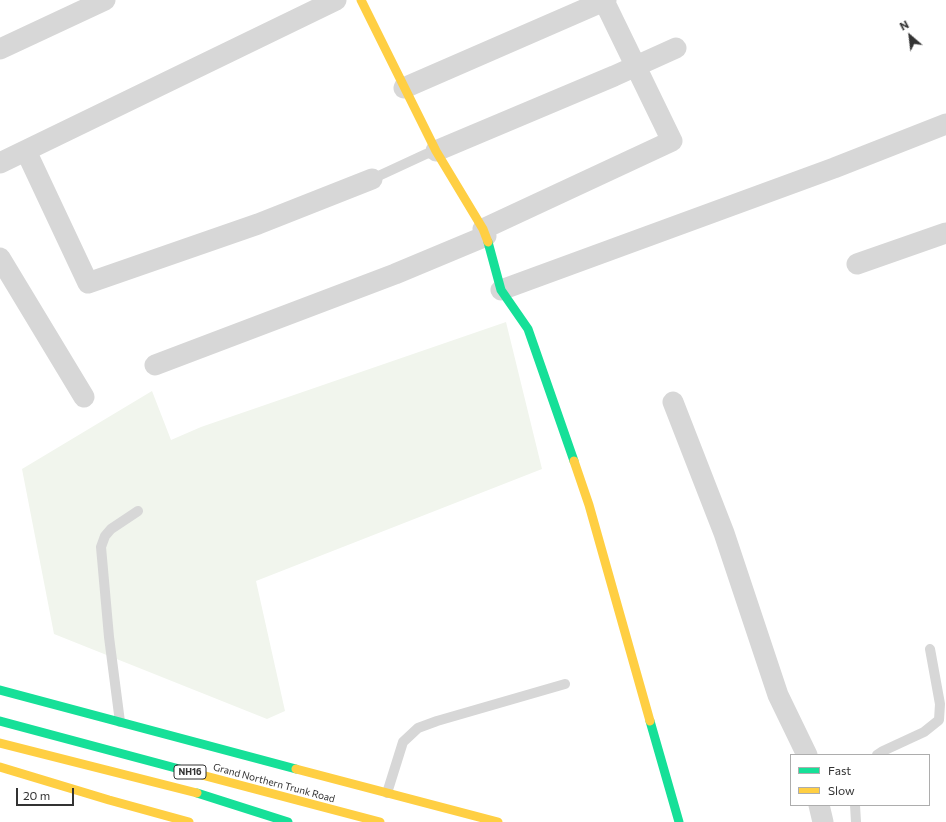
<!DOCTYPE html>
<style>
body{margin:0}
#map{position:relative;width:946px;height:822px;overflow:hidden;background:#fff;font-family:Commissioner,sans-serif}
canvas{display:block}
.legend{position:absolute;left:790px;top:754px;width:140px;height:52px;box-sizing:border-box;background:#fff;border:1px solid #adadad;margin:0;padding:5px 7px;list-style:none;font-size:12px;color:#333}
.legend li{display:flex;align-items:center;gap:8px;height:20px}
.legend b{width:20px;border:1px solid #adadad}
.north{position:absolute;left:890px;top:16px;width:40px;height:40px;-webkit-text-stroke:3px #fff;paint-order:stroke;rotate:332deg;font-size:11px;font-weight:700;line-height:16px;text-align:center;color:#333}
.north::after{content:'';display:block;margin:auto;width:14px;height:18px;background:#333;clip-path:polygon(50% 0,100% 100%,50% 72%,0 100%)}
.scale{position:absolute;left:16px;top:788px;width:58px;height:18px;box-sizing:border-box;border:2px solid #333;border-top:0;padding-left:5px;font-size:12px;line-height:14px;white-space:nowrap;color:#333;-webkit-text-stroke:3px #fff;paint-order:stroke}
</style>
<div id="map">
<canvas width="946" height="822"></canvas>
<ul class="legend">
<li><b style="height:5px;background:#16e098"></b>Fast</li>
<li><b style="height:5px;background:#ffcf43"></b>Slow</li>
</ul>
<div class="north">N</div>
<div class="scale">20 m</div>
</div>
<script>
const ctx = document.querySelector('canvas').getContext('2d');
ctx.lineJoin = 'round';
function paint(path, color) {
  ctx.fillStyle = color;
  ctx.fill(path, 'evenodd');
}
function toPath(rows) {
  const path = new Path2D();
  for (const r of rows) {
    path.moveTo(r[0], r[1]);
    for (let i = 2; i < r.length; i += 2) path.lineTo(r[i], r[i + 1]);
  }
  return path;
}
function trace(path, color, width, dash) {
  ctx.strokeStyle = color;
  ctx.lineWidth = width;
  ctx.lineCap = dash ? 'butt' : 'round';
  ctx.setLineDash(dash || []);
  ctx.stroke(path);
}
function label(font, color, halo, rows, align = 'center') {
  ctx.font = font + ' Commissioner,sans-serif';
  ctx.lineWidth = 4;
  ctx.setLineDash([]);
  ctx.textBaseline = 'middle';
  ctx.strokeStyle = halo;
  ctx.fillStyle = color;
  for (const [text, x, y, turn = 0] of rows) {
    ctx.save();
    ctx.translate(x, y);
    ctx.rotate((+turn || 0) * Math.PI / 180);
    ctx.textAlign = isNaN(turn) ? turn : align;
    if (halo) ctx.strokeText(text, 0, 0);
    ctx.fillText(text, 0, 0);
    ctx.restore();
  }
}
const green = toPath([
 [506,322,542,469,256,581,285,711,267,719,54,634,22,469,152,391,171,440,201,427]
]);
const lane = toPath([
 [372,179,426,154,436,151],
 [120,722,109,637,101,547,105,536,111,529,138,511],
 [877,755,883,751,924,732,939,720,940,704,930,649],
 [387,793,403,742,418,728,437,721,565,684],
 [855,805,856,822]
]);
const street = toPath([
 [0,49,105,0],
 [404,88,606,0],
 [26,151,88,283,258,224,372,179],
 [436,151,614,76,676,48],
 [0,163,336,0],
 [483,229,672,141,604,1],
 [0,258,84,397],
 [857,264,946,233],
 [501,290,834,168,946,124],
 [155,365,395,274,486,236],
 [673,402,724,533,778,695,807,755],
 [819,805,823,822]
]);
const fast = toPath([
 [488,242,501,290,528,329,574,461],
 [0,690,296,769],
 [0,721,198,774],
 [650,721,679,822],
 [197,793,288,822]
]);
const slow = toPath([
 [361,0,436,151,483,229,488,242],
 [574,461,589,505,650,721],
 [0,743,197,793],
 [0,767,109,800,189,822],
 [296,769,498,822],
 [198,774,380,822]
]);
const shields = [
 [190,772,32]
];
const shieldNames = [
 ["NH16",190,772]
];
const streetNames = [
 ["Grand Northern Trunk Road",274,783,15]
];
paint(green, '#f1f5ed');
trace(lane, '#d7d7d7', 10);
trace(street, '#d7d7d7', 21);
trace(fast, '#16e098', 9);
trace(slow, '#ffcf43', 9);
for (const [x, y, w] of shields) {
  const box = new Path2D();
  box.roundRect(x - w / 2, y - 7, w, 14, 3);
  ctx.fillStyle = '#fff';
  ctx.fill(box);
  trace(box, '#333', 1);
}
label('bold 9px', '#333', null, shieldNames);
label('10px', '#333', '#fff', streetNames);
</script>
